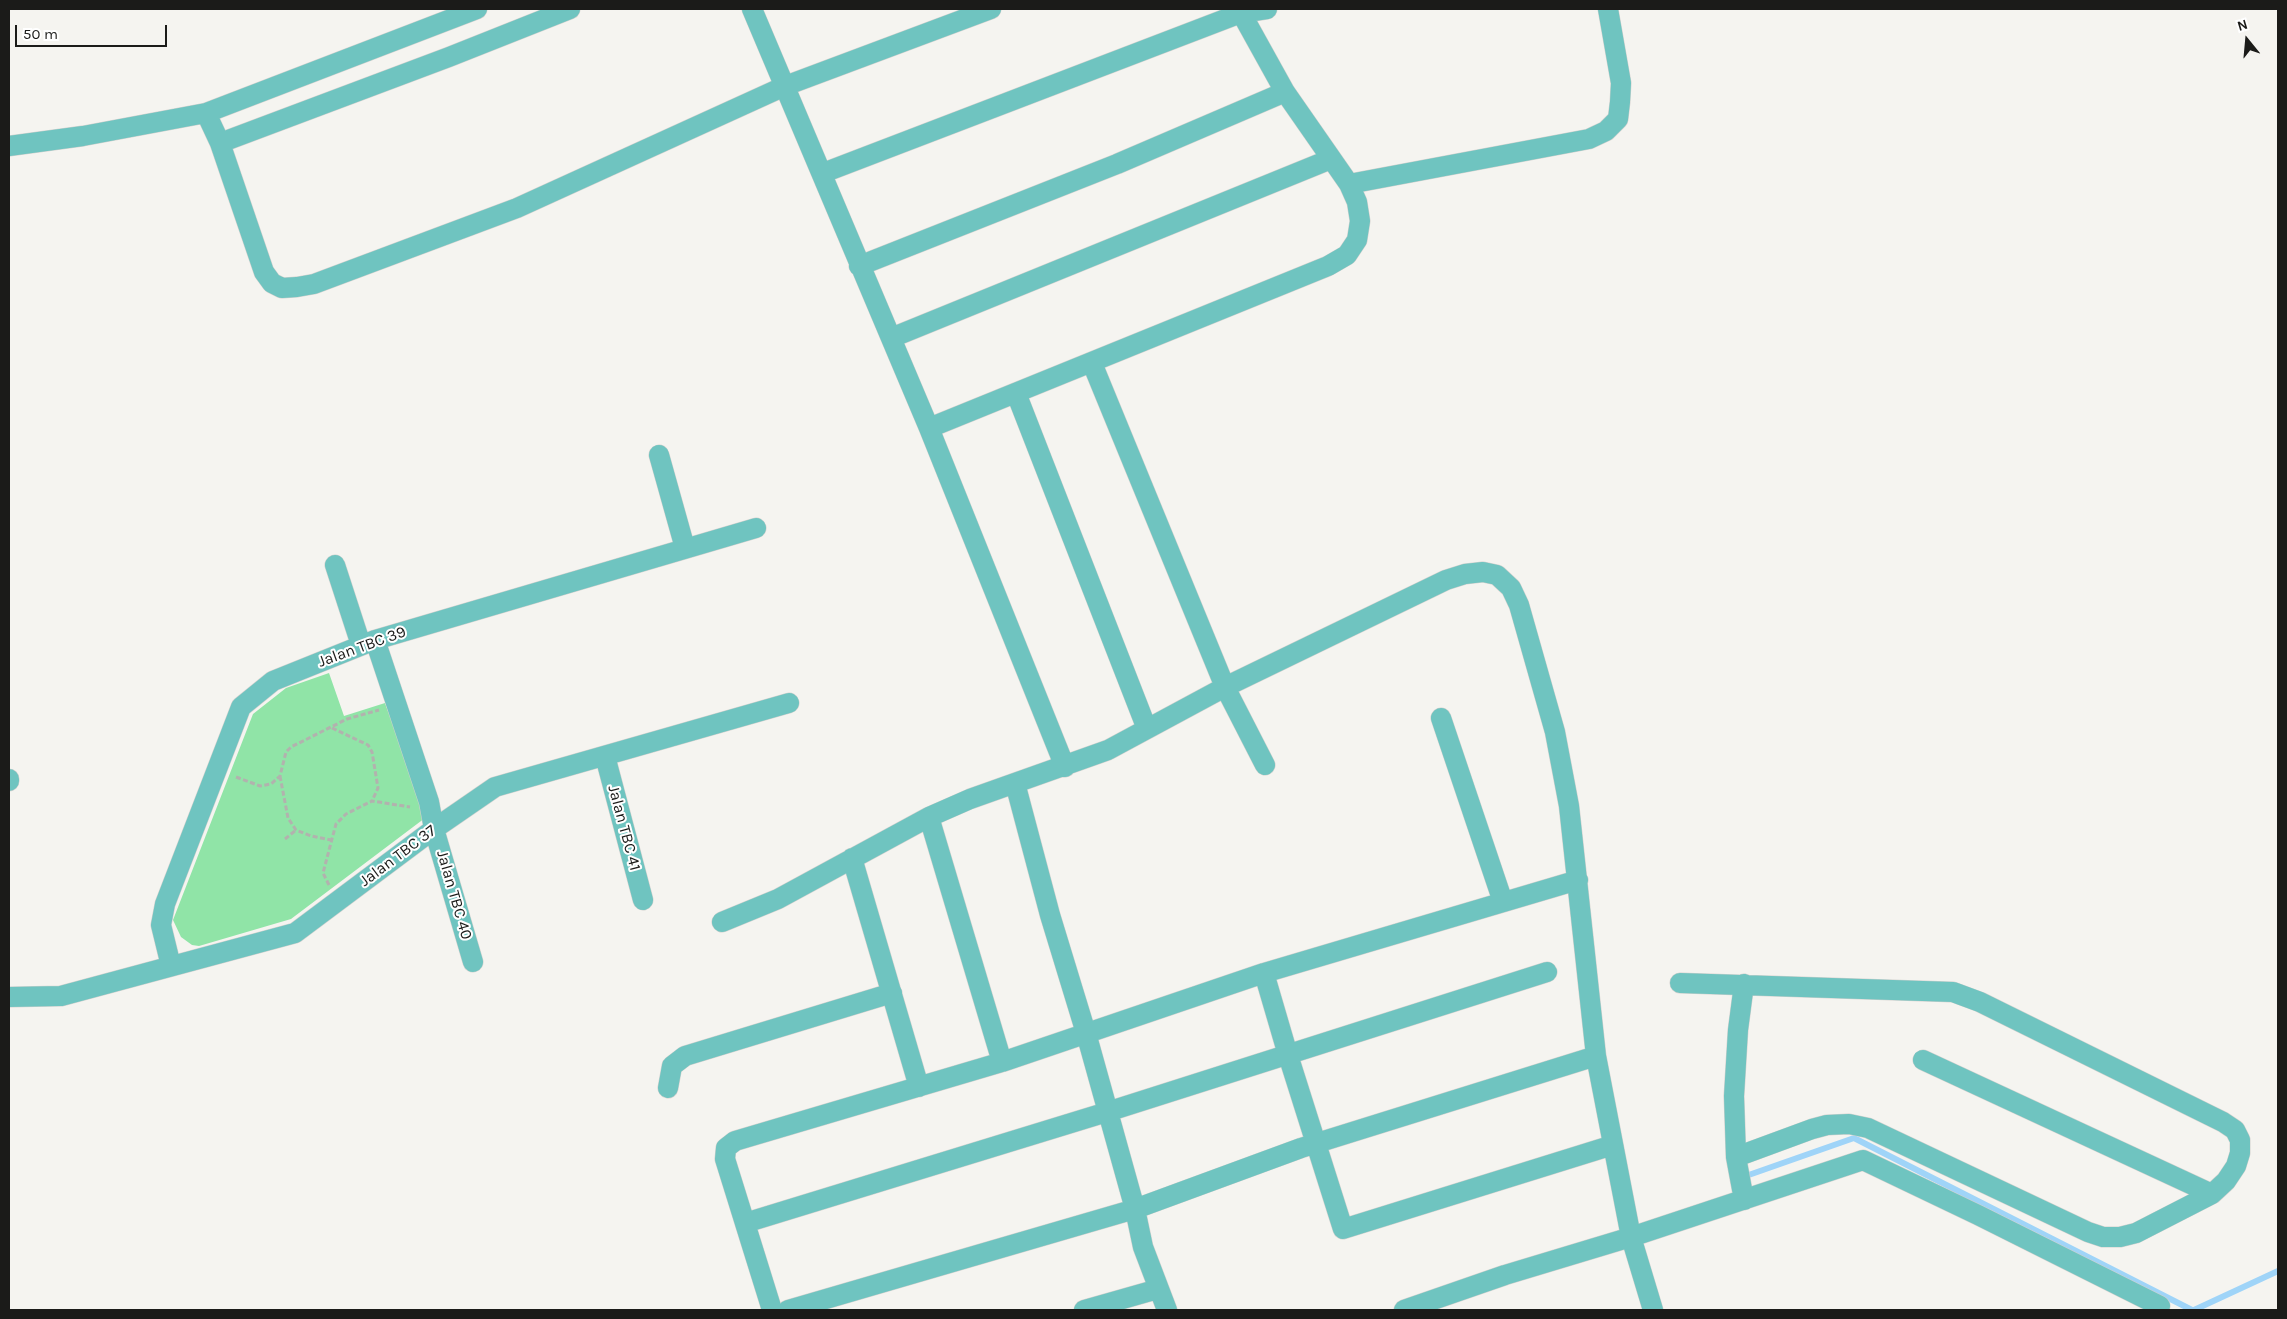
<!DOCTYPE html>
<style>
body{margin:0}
#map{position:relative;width:2287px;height:1319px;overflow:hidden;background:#f5f4f0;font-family:Karla,sans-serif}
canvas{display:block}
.frame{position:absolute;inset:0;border:10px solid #1b1b19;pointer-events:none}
.north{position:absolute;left:2222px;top:15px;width:50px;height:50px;-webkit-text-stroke:4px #fff;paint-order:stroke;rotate:343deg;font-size:14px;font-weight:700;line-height:20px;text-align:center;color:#1b1b19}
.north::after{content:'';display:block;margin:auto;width:18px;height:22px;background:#1b1b19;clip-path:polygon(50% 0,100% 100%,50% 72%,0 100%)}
.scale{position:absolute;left:15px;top:25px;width:152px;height:22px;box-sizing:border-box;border:2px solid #1b1b19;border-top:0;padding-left:6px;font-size:15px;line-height:18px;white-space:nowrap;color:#1b1b19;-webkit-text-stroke:4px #fff;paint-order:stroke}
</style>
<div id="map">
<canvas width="2287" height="1319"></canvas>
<div class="frame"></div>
<div class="north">N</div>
<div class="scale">50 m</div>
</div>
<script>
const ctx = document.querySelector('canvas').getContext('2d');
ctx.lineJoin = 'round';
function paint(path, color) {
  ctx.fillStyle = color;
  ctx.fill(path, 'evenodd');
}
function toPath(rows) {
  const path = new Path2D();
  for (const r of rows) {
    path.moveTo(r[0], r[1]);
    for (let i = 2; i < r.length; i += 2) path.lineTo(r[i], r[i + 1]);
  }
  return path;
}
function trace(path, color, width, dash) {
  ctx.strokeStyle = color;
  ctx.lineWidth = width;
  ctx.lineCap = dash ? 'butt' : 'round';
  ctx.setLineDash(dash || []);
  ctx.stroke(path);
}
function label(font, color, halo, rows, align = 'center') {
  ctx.font = font + ' Karla,sans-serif';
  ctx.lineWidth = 4;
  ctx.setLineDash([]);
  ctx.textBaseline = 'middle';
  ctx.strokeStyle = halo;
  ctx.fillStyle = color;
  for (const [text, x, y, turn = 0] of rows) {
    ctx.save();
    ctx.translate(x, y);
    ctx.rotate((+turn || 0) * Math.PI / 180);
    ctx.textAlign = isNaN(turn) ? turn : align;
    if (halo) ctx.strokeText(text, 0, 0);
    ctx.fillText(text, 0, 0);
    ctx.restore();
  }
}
const green = toPath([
 [329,673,344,716,385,703,426,814,425,818,291,919,199,946,192,945,181,937,173,920,253,714,286,688]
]);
const stream = toPath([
 [1743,1177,1854,1138,2192,1310],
 [2194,1310,2278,1271]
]);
const path = toPath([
 [332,728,368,745,372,752,378,788,372,801],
 [280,776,288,818,296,830,311,836,331,840],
 [236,777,260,786,271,784,280,776,286,752,291,747,347,719,379,710],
 [285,839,296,830],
 [329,885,323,873,336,824,346,814,372,801,410,807]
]);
const minor = toPath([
 [752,9,929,428,1065,767],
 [206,113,220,143,264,272,272,283,282,288,297,287,314,284,517,208,785,86,991,9],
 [220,143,449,57,570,9],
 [9,146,83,136,206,113,477,9],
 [823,173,1241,13,1267,9],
 [1349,184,1589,139,1606,131,1618,119,1620,102,1621,83,1608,9],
 [859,266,1117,164,1285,92],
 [891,338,1331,159],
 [1092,363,1225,687,1265,765],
 [1016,393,1147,729],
 [929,428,1328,266,1347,255,1357,240,1360,221,1357,202,1349,184,1285,92,1239,9],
 [659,455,685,548],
 [335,565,361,645],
 [375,640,429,802,434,829,473,962],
 [1441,718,1503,902],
 [605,756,643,900],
 [9,781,9,779],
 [1015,783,1050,915,1086,1033,1135,1209,1143,1247,1167,1310],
 [929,817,1002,1062],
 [852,858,919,1087],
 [722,922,778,899,929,817,970,799,1108,750,1225,687,1446,580,1465,574,1483,572,1497,575,1511,588,1519,605,1555,732,1569,806,1596,1056,1631,1237,1653,1310],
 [171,966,161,925,165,904,241,707,273,681,375,640,756,528],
 [1264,973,1288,1055,1343,1229,1613,1145],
 [1680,983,1953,992,1980,1002,2223,1122,2235,1130,2240,1140,2240,1153,2236,1166,2226,1181,2212,1194,2136,1233,2120,1237,2103,1237,2088,1232,1868,1128,1849,1124,1827,1125,1812,1129,1736,1157],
 [1744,984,1738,1030,1734,1096,1736,1157,1744,1200],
 [9,997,61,996,295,933,434,829,495,787,789,703],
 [1923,1060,2212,1194],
 [668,1088,672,1066,685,1056,892,993],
 [745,1223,1107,1112,1547,972],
 [772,1310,725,1159,726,1148,735,1141,1002,1062,1264,973,1578,880],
 [788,1310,1135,1209,1301,1148,1596,1056],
 [1084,1310,1158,1289],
 [1404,1310,1505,1275,1631,1237,1863,1160,1978,1215,2160,1306]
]);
const streetNames = [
 ["Jalan TBC 39",362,647,-20],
 ["Jalan TBC 41",624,828,75],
 ["Jalan TBC 37",398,856,-37],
 ["Jalan TBC 40",454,895,74]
];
paint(green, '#90e4a7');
trace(stream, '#9fd4f8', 6);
trace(minor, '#d2d1ce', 21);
trace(path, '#b2b2ae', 3, [5, 2.5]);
trace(minor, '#6fc4c0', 20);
label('16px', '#1b1b19', '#fff', streetNames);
</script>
